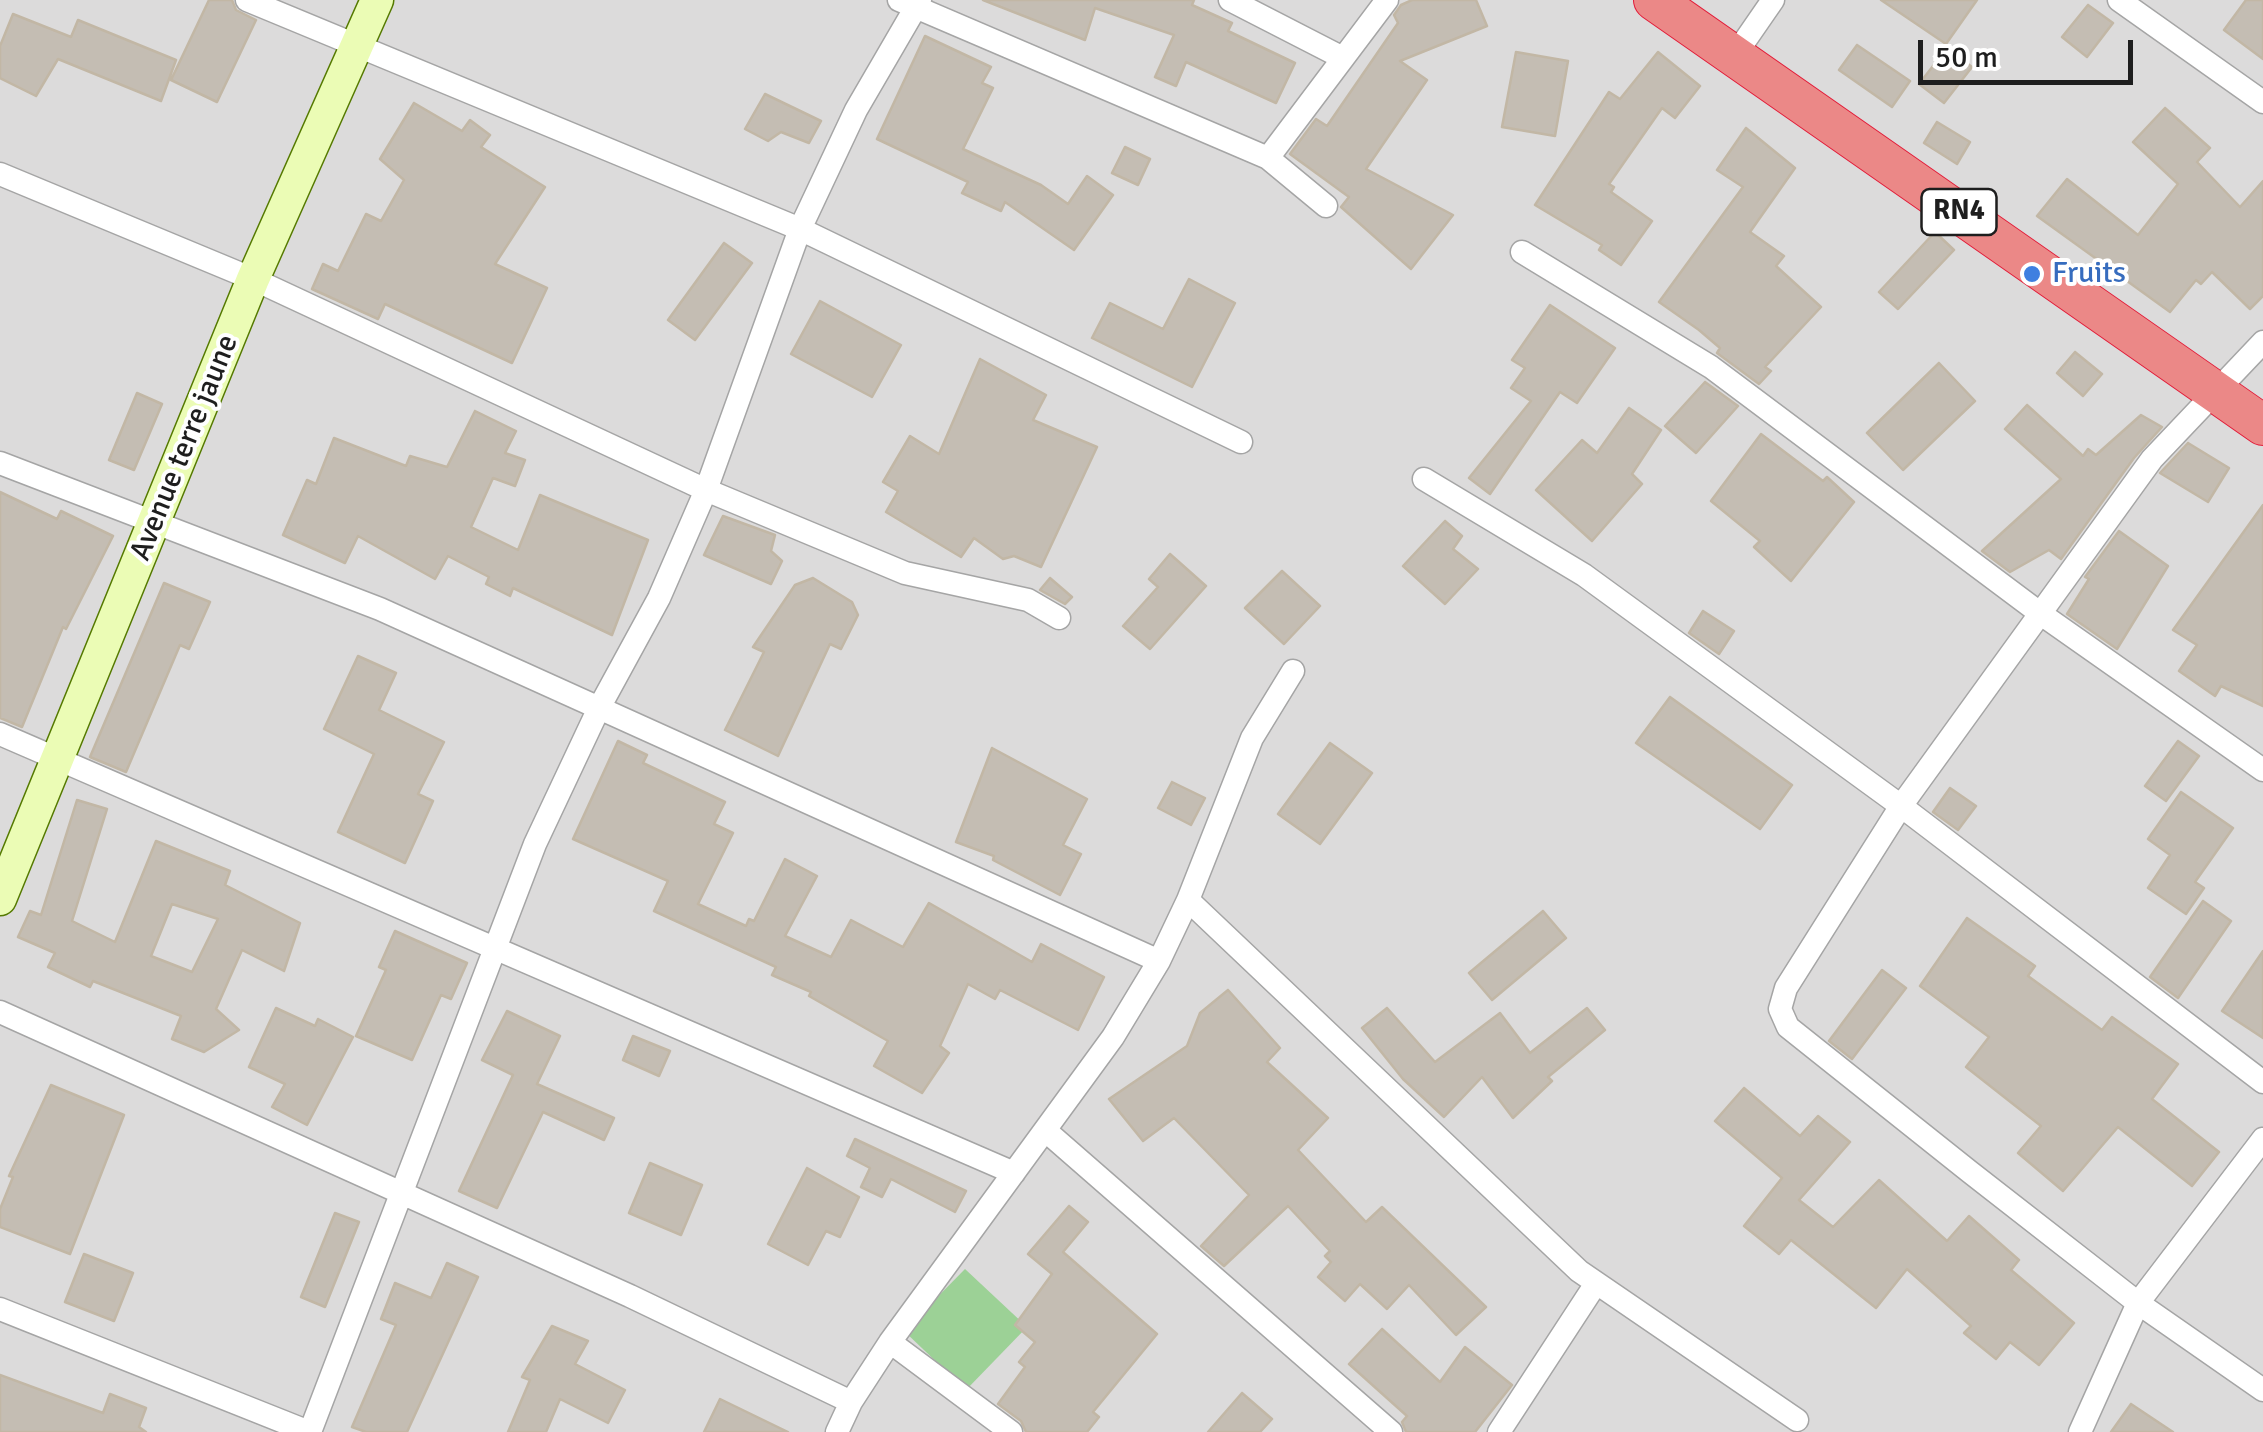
<!DOCTYPE html>
<style>
body{margin:0}
#map{position:relative;width:2263px;height:1432px;overflow:hidden;background:#efeee3;font-family:Signika,sans-serif}
canvas{display:block}
.scale{position:absolute;left:1918px;top:40px;width:215px;height:45px;box-sizing:border-box;border:5px solid #1e1e1e;border-top:0;padding-left:12px;font-size:30px;line-height:35px;white-space:nowrap;color:#1e1e1e;-webkit-text-stroke:8px #fff;paint-order:stroke}
</style>
<div id="map">
<canvas width="2263" height="1432"></canvas>
<div class="scale">50 m</div>
</div>
<script>
const ctx = document.querySelector('canvas').getContext('2d');
ctx.lineJoin = 'round';
function paint(path, color) {
  ctx.fillStyle = color;
  ctx.fill(path, 'evenodd');
}
function toPath(rows) {
  const path = new Path2D();
  for (const r of rows) {
    path.moveTo(r[0], r[1]);
    for (let i = 2; i < r.length; i += 2) path.lineTo(r[i], r[i + 1]);
  }
  return path;
}
function trace(path, color, width, dash) {
  ctx.strokeStyle = color;
  ctx.lineWidth = width;
  ctx.lineCap = dash ? 'butt' : 'round';
  ctx.setLineDash(dash || []);
  ctx.stroke(path);
}
function label(font, color, halo, rows, align = 'center') {
  ctx.font = font + ' Signika,sans-serif';
  ctx.lineWidth = 8;
  ctx.setLineDash([]);
  ctx.textBaseline = 'middle';
  ctx.strokeStyle = halo;
  ctx.fillStyle = color;
  for (const [text, x, y, turn = 0] of rows) {
    ctx.save();
    ctx.translate(x, y);
    ctx.rotate((+turn || 0) * Math.PI / 180);
    ctx.textAlign = isNaN(turn) ? turn : align;
    if (halo) ctx.strokeText(text, 0, 0);
    ctx.fillText(text, 0, 0);
    ctx.restore();
  }
}
const residential = toPath([
 [0,0,2263,0,2263,1432,0,1432]
]);
const forest = toPath([
 [965,1269,1027,1327,966,1390,904,1331]
]);
const building = toPath([
 [209,0,232,0,236,10,256,20,217,102,171,80,209,0],
 [983,0,1194,0,1192,5,1232,23,1228,31,1295,63,1276,103,1186,62,1176,86,1155,77,1174,35,1095,8,1085,40,983,0],
 [1412,0,1476,0,1487,26,1400,61,1427,80,1366,169,1453,215,1411,269,1341,207,1349,197,1290,154,1316,119,1327,126,1398,23,1394,15,1401,5,1412,0],
 [1881,0,1977,0,1946,44,1881,0],
 [2246,0,2263,0,2263,59,2224,30,2246,0],
 [2088,5,2113,23,2087,57,2062,37,2088,5],
 [13,14,71,37,78,20,176,60,161,101,58,59,36,96,0,78,0,46,13,14],
 [925,36,991,67,982,83,993,88,963,149,1041,185,1068,204,1087,176,1113,195,1074,250,1005,202,1001,211,962,193,968,182,877,139,925,36],
 [1857,45,1910,81,1892,107,1839,70,1857,45],
 [1947,48,1972,67,1944,103,1919,84,1947,48],
 [1516,52,1568,61,1555,136,1502,127,1516,52],
 [1658,52,1700,86,1675,118,1662,108,1609,184,1614,187,1611,192,1652,221,1621,265,1599,250,1602,245,1535,205,1609,92,1620,99,1658,52],
 [765,94,821,121,809,143,781,132,768,141,745,129,765,94],
 [414,103,462,131,470,120,490,135,481,147,545,187,495,264,547,288,512,363,385,304,378,319,312,289,323,264,338,271,366,214,381,221,404,180,380,159,414,103],
 [2165,108,2210,148,2197,162,2240,207,2263,181,2263,296,2250,309,2212,272,2201,284,2196,280,2170,312,2037,216,2067,179,2138,235,2178,184,2133,142,2165,108],
 [1937,122,1970,142,1957,164,1924,143,1937,122],
 [1746,128,1795,168,1750,232,1784,256,1776,266,1821,307,1765,367,1771,371,1759,384,1717,353,1720,348,1699,330,1659,302,1743,187,1717,170,1746,128],
 [1125,147,1150,159,1138,185,1112,173,1125,147],
 [1935,232,1954,250,1898,309,1879,292,1935,232],
 [724,243,752,263,695,340,668,320,724,243],
 [1189,279,1235,303,1192,387,1092,338,1110,303,1163,329,1189,279],
 [820,301,901,345,872,397,791,354,820,301],
 [1550,305,1615,348,1577,403,1560,392,1490,494,1469,478,1531,401,1511,388,1525,368,1512,360,1550,305],
 [2075,352,2102,374,2083,396,2057,373,2075,352],
 [980,359,1046,395,1033,420,1097,447,1041,567,1014,556,1003,559,974,538,961,557,886,512,898,491,883,482,910,436,939,454,980,359],
 [1939,363,1975,401,1903,470,1867,433,1939,363],
 [1705,382,1738,406,1696,453,1665,426,1705,382],
 [137,393,162,404,134,470,109,460,137,393],
 [2027,405,2083,456,2088,449,2096,455,2141,415,2162,427,2134,458,2061,559,2049,550,2010,572,1982,551,2061,479,2005,429,2027,405],
 [1629,408,1661,430,1632,474,1642,484,1592,541,1536,490,1582,440,1597,453,1629,408],
 [475,411,516,431,505,453,525,460,515,486,493,478,471,527,518,550,540,495,648,540,612,635,513,588,510,596,486,584,489,577,448,556,435,579,358,536,345,563,283,535,307,480,316,484,334,438,406,466,410,456,447,467,475,411],
 [1761,434,1823,481,1827,477,1854,502,1791,581,1754,547,1760,541,1711,501,1761,434],
 [2188,443,2229,468,2208,502,2160,473,2188,443],
 [0,492,57,519,61,511,113,536,66,629,63,627,22,727,0,718,0,492],
 [2263,505,2263,706,2221,686,2215,696,2179,671,2197,645,2173,630,2263,505],
 [723,516,775,535,771,551,782,561,771,584,704,555,723,516],
 [1445,521,1462,536,1453,549,1478,569,1445,604,1403,566,1445,521],
 [2119,531,2168,566,2117,649,2067,614,2089,579,2085,577,2119,531],
 [1170,554,1206,586,1150,649,1123,626,1158,587,1149,579,1170,554],
 [1282,571,1320,606,1284,644,1245,608,1282,571],
 [813,578,852,602,858,615,841,649,830,644,778,756,725,730,764,652,753,647,795,585,813,578],
 [1050,578,1072,597,1065,604,1040,590,1050,578],
 [164,583,210,602,189,649,180,645,126,772,90,757,164,583],
 [1703,611,1734,631,1719,654,1689,633,1703,611],
 [358,656,396,673,379,710,444,742,418,794,433,801,405,863,338,832,374,754,324,729,358,656],
 [1670,697,1792,785,1760,829,1636,743,1670,697],
 [618,741,647,755,643,763,725,802,714,824,733,833,698,904,746,926,749,919,754,921,785,859,817,876,785,936,831,957,851,920,903,947,929,903,1032,962,1041,944,1104,977,1078,1030,1000,990,995,999,968,984,940,1046,949,1053,922,1093,874,1066,888,1041,809,996,811,992,772,975,776,967,654,911,668,881,573,839,618,741],
 [2178,741,2199,756,2166,801,2145,786,2178,741],
 [1330,743,1372,773,1320,844,1278,814,1330,743],
 [992,748,1087,799,1063,845,1081,854,1060,895,993,860,994,856,956,842,992,748],
 [1172,782,1205,798,1191,825,1158,808,1172,782],
 [1950,788,1976,806,1958,830,1933,812,1950,788],
 [2181,792,2233,828,2195,882,2204,888,2186,914,2148,888,2170,855,2148,839,2181,792],
 [77,800,107,809,72,921,115,942,156,841,230,871,225,885,300,923,284,971,242,950,216,1009,239,1030,204,1052,172,1039,181,1016,93,981,90,987,48,967,55,953,18,937,30,911,41,915,77,800],
 [172,904,218,919,192,972,151,956,172,904],
 [2203,901,2231,921,2178,998,2150,977,2203,901],
 [1543,911,1566,938,1492,1000,1469,973,1543,911],
 [1967,918,2035,966,2028,976,2102,1030,2112,1017,2178,1064,2152,1099,2219,1152,2192,1186,2118,1127,2063,1191,2018,1153,2041,1126,1966,1067,1989,1037,1920,986,1967,918],
 [395,931,467,963,451,999,441,995,412,1060,356,1036,386,970,379,967,395,931],
 [2263,951,2263,1038,2222,1011,2263,951],
 [1882,970,1906,988,1852,1059,1829,1041,1882,970],
 [1228,990,1280,1048,1267,1062,1328,1118,1298,1150,1366,1222,1382,1207,1486,1307,1456,1335,1409,1285,1387,1309,1360,1284,1345,1301,1318,1277,1331,1262,1325,1256,1330,1251,1288,1206,1224,1266,1201,1246,1249,1195,1174,1118,1143,1141,1109,1099,1187,1046,1200,1013,1228,990],
 [276,1008,315,1026,318,1019,353,1037,307,1125,272,1107,285,1084,249,1067,276,1008],
 [1387,1008,1435,1062,1500,1013,1530,1053,1587,1008,1605,1030,1548,1077,1552,1081,1513,1118,1482,1077,1444,1117,1403,1079,1362,1028,1387,1008],
 [507,1011,560,1036,537,1084,614,1118,604,1140,543,1112,497,1208,459,1191,513,1075,482,1060,507,1011],
 [633,1036,670,1051,659,1076,623,1060,633,1036],
 [51,1085,124,1115,70,1254,0,1227,0,1209,13,1177,9,1176,51,1085],
 [1744,1088,1800,1136,1818,1116,1850,1142,1799,1200,1833,1227,1879,1180,1947,1241,1969,1216,2019,1260,2011,1270,2074,1323,2039,1365,2010,1342,1996,1359,1964,1333,1971,1326,1907,1269,1876,1308,1791,1240,1779,1254,1744,1226,1782,1178,1715,1121,1744,1088],
 [855,1139,966,1191,955,1212,891,1179,882,1197,861,1187,870,1168,847,1156,855,1139],
 [650,1163,702,1185,681,1235,629,1213,650,1163],
 [807,1168,859,1197,840,1237,826,1231,808,1265,768,1244,807,1168],
 [1069,1206,1088,1222,1063,1252,1157,1334,1093,1412,1099,1417,1087,1432,1026,1432,1021,1421,998,1404,1025,1367,1019,1362,1035,1342,1015,1325,1052,1274,1028,1254,1069,1206],
 [335,1213,359,1222,325,1307,301,1297,335,1213],
 [84,1254,133,1273,114,1321,65,1302,84,1254],
 [447,1263,478,1277,407,1432,366,1432,352,1427,396,1325,381,1319,395,1283,431,1298,447,1263],
 [552,1326,588,1341,575,1364,625,1390,608,1423,560,1399,546,1432,508,1432,530,1380,522,1377,552,1326],
 [1382,1329,1440,1382,1465,1347,1512,1385,1475,1432,1406,1432,1402,1422,1407,1416,1349,1364,1382,1329],
 [0,1375,103,1413,110,1394,146,1408,139,1427,146,1432,0,1432,0,1375],
 [1242,1393,1272,1419,1260,1432,1208,1432,1242,1393],
 [720,1399,788,1432,704,1432,720,1399],
 [2131,1404,2173,1432,2111,1432,2131,1404]
]);
const street = toPath([
 [247,0,800,229,1241,442],
 [899,0,1268,158,1326,206],
 [1230,0,1343,58],
 [2119,0,2263,102],
 [1735,55,1773,0],
 [1268,158,1387,0],
 [0,174,253,279,706,490,905,573,1028,600,1059,618],
 [1522,252,1711,367,2041,614,2263,770],
 [2263,342,2152,459,1901,806,1786,988,1780,1009,1788,1027,1970,1172,2138,1303,2263,1390],
 [0,463,380,609,1159,961],
 [1424,479,1584,575,1901,806,2263,1082],
 [0,734,1014,1173],
 [1188,900,1579,1271,1797,1420],
 [0,1012,630,1296,851,1402],
 [1046,1131,1391,1432],
 [0,1309,309,1432],
 [890,1342,1011,1432],
 [310,1432,535,844,599,708,659,598,706,490,800,229,856,110,920,0],
 [837,1432,851,1402,890,1342,1113,1037,1159,961,1188,900,1252,738,1293,671],
 [1499,1432,1595,1285],
 [2080,1432,2138,1303,2263,1139]
]);
const secondary = toPath([
 [0,899,253,279,377,0]
]);
const highway = toPath([
 [1654,0,2263,425]
]);
const markers = [
 [2032,274,10,"#3f7fe0"]
];
const shields = [
 [1959,212,75]
];
const shieldNames = [
 ["RN4",1959,212]
];
const shopNames = [
 ["Fruits",2052,274]
];
const streetNames = [
 ["Avenue terre jaune",185,448,-68]
];
paint(residential, '#dcdbdb');
paint(forest, '#9cd196');
paint(building, '#c4bdb3');
trace(building, '#c2b7a5', 2.5);
trace(street, '#a5a5a5', 25);
trace(secondary, '#557a00', 35);
trace(highway, '#e21c39', 42);
trace(street, '#fff', 22);
trace(secondary, '#ebfcb5', 32);
trace(highway, '#eb8887', 40);
for (const [x, y, r, color] of markers) {
  const dot = new Path2D();
  dot.arc(x, y, r, 0, 2 * Math.PI);
  ctx.fillStyle = color;
  ctx.fill(dot);
  trace(dot, '#fff', 4);
}
for (const [x, y, w] of shields) {
  const box = new Path2D();
  box.roundRect(x - w / 2, y - 23, w, 46, 8);
  ctx.fillStyle = '#fff';
  ctx.fill(box);
  trace(box, '#1e1e1e', 2.5);
}
label('bold 28px', '#1e1e1e', null, shieldNames);
label('30px', '#366cbe', '#fff', shopNames, 'left');
label('30px', '#1e1e1e', '#fff', streetNames);
</script>
